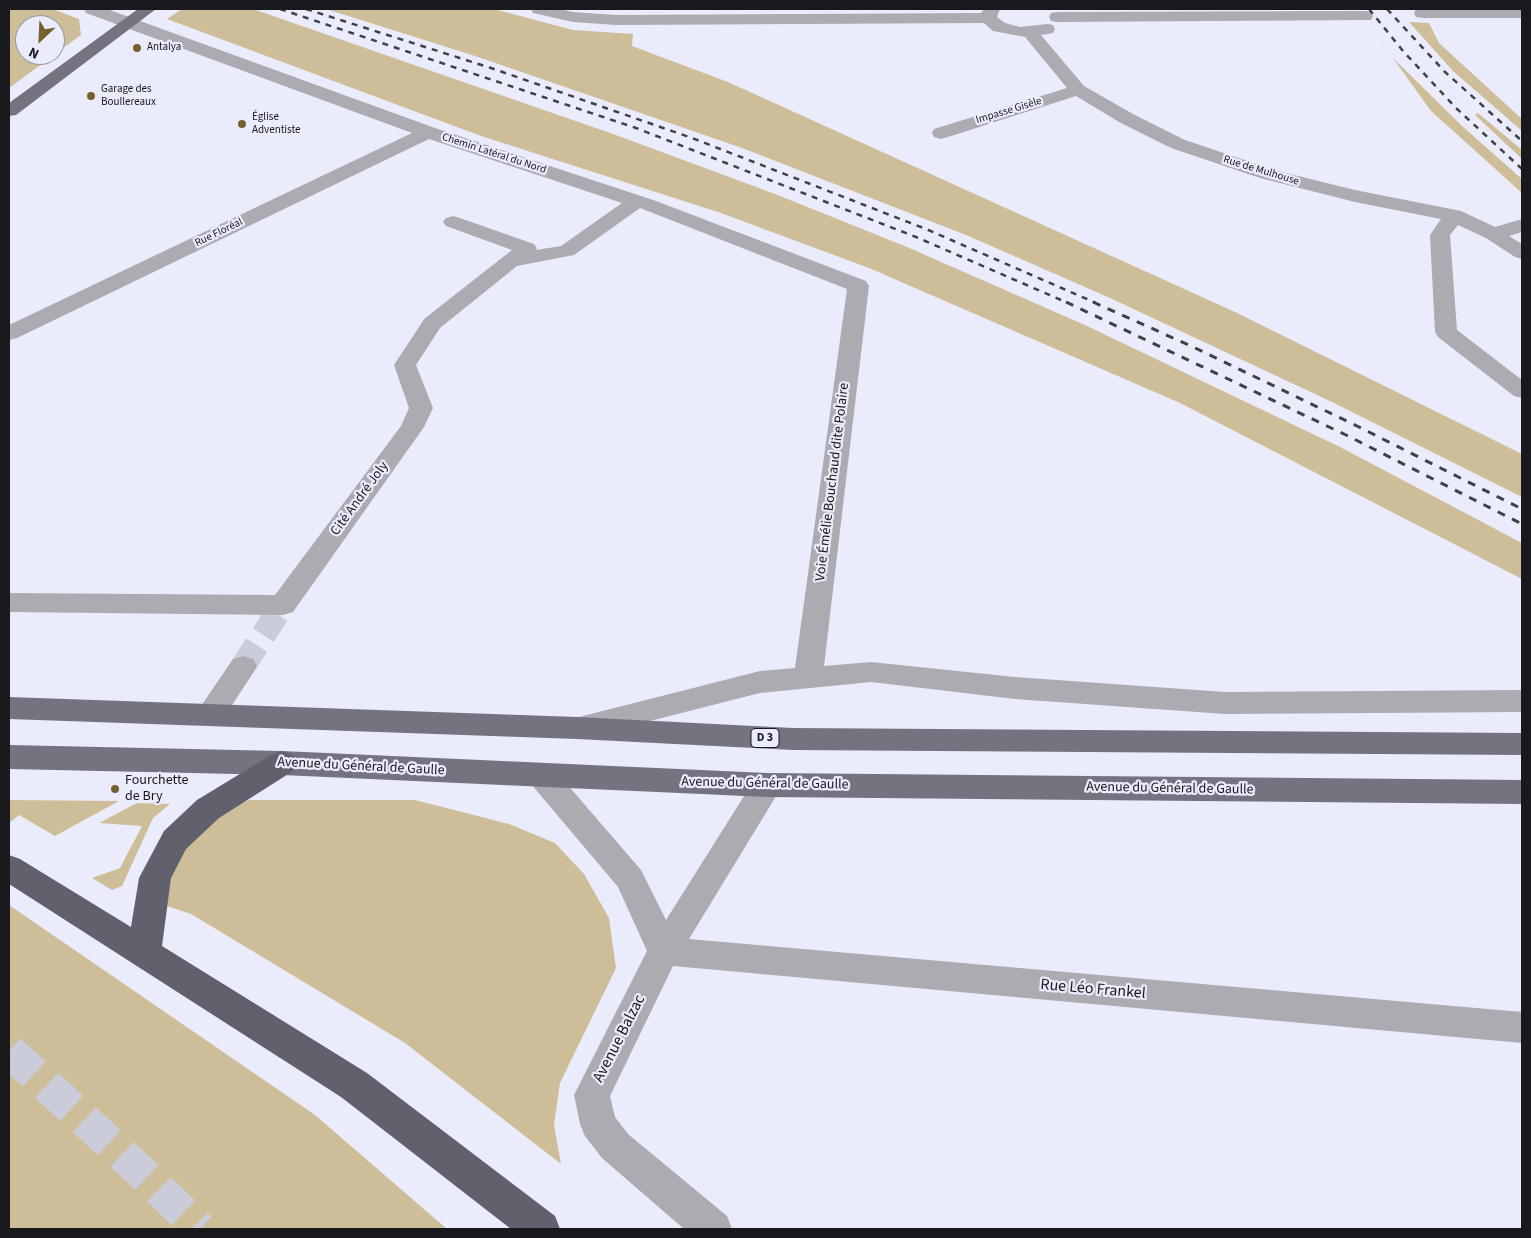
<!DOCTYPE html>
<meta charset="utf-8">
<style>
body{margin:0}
#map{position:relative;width:1531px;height:1238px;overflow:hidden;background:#ebecfb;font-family:"Source Sans 3",sans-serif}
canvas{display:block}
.frame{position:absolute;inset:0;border:10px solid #18181d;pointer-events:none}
.north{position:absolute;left:15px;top:15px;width:50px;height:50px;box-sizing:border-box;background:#ebecfb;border:1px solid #9797a2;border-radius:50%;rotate:205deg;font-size:14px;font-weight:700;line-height:20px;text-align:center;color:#18181d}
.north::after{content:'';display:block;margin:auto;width:18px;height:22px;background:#73612f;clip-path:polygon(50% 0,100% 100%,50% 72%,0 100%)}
</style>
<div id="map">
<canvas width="1531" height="1238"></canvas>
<div class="frame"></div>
<div class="north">N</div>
</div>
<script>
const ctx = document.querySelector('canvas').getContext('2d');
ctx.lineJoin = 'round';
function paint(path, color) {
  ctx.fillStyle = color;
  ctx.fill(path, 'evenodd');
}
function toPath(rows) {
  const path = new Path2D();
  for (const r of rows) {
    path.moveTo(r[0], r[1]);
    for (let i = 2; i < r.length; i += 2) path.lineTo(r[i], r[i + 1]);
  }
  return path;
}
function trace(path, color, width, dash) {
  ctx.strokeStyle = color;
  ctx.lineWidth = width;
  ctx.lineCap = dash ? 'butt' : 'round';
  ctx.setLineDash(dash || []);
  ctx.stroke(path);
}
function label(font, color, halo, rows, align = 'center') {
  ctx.font = font + ' "Source Sans 3",sans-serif';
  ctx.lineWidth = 4.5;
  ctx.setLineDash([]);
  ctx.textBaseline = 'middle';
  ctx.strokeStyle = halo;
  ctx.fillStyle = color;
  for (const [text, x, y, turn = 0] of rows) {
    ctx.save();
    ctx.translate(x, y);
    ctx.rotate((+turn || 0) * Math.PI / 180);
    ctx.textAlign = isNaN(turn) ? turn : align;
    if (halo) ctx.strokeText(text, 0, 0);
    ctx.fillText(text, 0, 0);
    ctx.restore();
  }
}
const green = toPath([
 [9,9,53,9,79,19,81,35,55,54,55,25,25,25,25,55,54,55,9,88],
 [182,9,253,9,616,135,775,194,907,247,1087,326,1340,447,1522,543,1522,579,1180,403,869,268,718,212,481,136,167,19],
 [326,9,494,9,573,30,633,34,632,46,728,82,1235,312,1522,454,1522,497,1332,402,1110,298,966,235,742,148,475,56],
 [1409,22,1429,23,1439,43,1522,119,1522,131,1453,71],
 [1372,29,1392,57,1462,126,1522,179,1522,193,1431,111],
 [1478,113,1522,150,1522,159,1475,115],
 [9,800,119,801,55,836,19,815,9,823],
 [248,800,415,800,509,824,555,843,584,874,609,918,616,968,560,1083,554,1125,561,1164,405,1043,191,914,167,906,170,878,183,849,213,818],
 [137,803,170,804,153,818,122,886,112,890,92,878,120,868,142,826,99,823],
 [9,905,315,1115,447,1229,9,1229]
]);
const minorTunnel = toPath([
 [243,666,283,605]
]);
const highwayTunnel = toPath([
 [9,1051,136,1167,200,1229]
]);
const minor = toPath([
 [84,9,107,9,435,128,656,201,866,281,869,286,824,666,871,662,1015,677,1225,692,1522,690,1522,712,1225,714,1015,699,871,682,760,693,579,739,569,736,564,728,569,720,579,717,760,671,795,668,847,289,640,208,574,255,517,266,440,328,416,365,433,408,424,427,293,612,283,615,9,612,9,593,275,595,401,426,409,408,394,365,421,324,424,319,512,250,446,226,443,222,446,218,453,216,460,218,534,244,537,248,536,250,561,246,622,203,429,139,17,338,9,340,9,325,412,133,86,13,84,9],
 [531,9,559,9,573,12,616,15,981,13,984,9,1000,9,997,17,1005,23,1020,27,1047,24,1053,25,1055,29,1053,33,1041,35,1084,86,1133,114,1185,140,1274,170,1355,190,1461,211,1495,227,1522,219,1522,232,1509,236,1522,244,1522,259,1515,257,1486,238,1458,225,1450,235,1457,330,1522,380,1522,398,1514,396,1438,337,1435,332,1430,235,1441,219,1355,202,1260,178,1171,148,1119,122,1076,96,948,137,941,139,934,137,932,133,934,129,1067,88,1025,37,993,31,984,23,616,25,573,22,533,13,531,9],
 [1416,9,1522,9,1522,18,1422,18,1416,17,1414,13,1416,9],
 [1365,11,1371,12,1373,16,1371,20,1057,22,1051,21,1049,17,1051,13,1057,12,1365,11],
 [243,656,253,659,257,666,253,673,221,722,211,725,201,722,196,714,201,706,233,659,243,656],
 [542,764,553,768,641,870,666,920,756,777,767,773,778,777,782,785,778,793,689,939,1522,1012,1522,1043,673,966,610,1096,615,1117,628,1134,727,1216,732,1229,684,1229,602,1158,585,1136,580,1124,574,1095,647,951,618,887,531,784,527,776,531,768,542,764]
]);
const major = toPath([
 [138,9,156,9,16,115,9,116,9,103,138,9],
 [9,697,577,717,793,728,1522,733,1522,755,793,750,577,739,9,719,9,697],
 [9,745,282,751,767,773,1522,780,1522,804,767,797,282,775,9,769,9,745]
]);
const highway = toPath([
 [282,751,293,755,297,763,293,771,219,818,186,849,171,878,162,946,367,1073,555,1216,560,1229,511,1229,341,1097,9,884,9,855,20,859,131,927,139,878,164,831,197,800,271,755,282,751]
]);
const railFar1 = toPath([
 [280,9,636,128,916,237,1068,303],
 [306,9,491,68,692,138,926,229,1096,303],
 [1369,9,1403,51,1456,108,1522,169],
 [1387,9,1445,72,1522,141]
]);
const rail = toPath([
 [1066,302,1346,435,1522,524],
 [1093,302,1191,346,1357,426,1522,509]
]);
const markers = [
 [137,48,5,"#73612f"],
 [91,96,5,"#73612f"],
 [242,124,5,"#73612f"],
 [115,789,5,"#73612f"]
];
const farPoinames = [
 ["Antalya",147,48],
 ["Garage des",101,90],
 ["Boullereaux",101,103],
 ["Église",252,118],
 ["Adventiste",252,131]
];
const farStreetnames = [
 ["Impasse Gisèle",1009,111,-17],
 ["Chemin Latéral du Nord",494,154,18],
 ["Rue de Mulhouse",1261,171,17],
 ["Rue Floréal",219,233,-26]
];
const shields = [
 [765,738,28]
];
const shieldNames = [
 ["D 3",765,738]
];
const streetNames = [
 ["Voie Émélie Bouchaud dite Polaire",833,482,-83],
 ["Cité André Joly",360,499,-54],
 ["Avenue du Général de Gaulle",361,767,3],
 ["Avenue du Général de Gaulle",765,784,1],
 ["Avenue du Général de Gaulle",1170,789,1]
];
const poiNames = [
 ["Fourchette",125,781],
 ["de Bry",125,797]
];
const nearStreetnames = [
 ["Rue Léo Frankel",1093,990,5],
 ["Avenue Balzac",620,1039,-63]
];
paint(green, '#cdbe99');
trace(minorTunnel, '#cbccda', 25, [25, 12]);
trace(highwayTunnel, '#cbccda', 34, [34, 17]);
paint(minor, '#ababb2');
paint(major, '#73747f');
paint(highway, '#60616d');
trace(railFar1, '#404047', 2.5, [6, 6]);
trace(rail, '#404047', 3, [8, 8]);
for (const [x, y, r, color] of markers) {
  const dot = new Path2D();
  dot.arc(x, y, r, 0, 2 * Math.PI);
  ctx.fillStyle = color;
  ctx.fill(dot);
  trace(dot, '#ebecfb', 2);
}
label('11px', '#18181d', '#ebecfb', farPoinames, 'left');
label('11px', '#18181d', '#ebecfb', farStreetnames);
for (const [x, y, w] of shields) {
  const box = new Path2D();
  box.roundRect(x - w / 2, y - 9.5, w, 19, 4);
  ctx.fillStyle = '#ebecfb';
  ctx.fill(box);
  trace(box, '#18181d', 1);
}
label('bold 12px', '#18181d', null, shieldNames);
label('14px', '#18181d', '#ebecfb', streetNames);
label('14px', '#18181d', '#ebecfb', poiNames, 'left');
label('16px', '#18181d', '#ebecfb', nearStreetnames);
</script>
